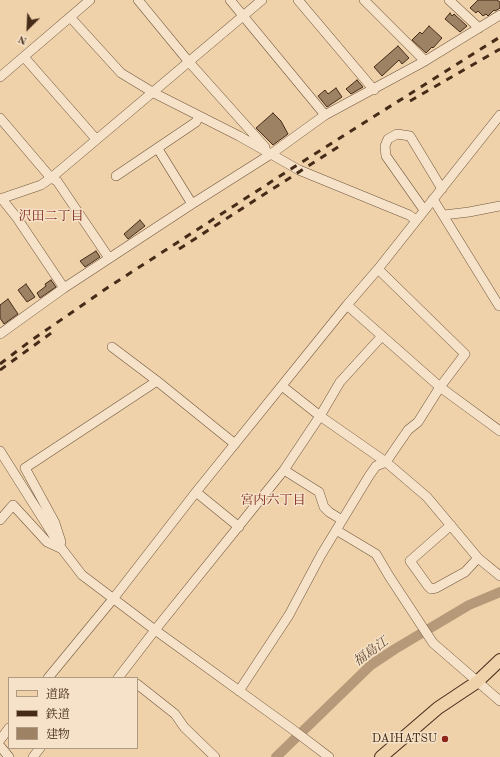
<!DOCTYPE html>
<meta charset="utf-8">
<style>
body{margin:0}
#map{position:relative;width:500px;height:757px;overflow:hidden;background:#efd2aa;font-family:"Old Standard TT","Noto Serif JP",serif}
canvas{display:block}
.legend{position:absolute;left:8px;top:677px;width:130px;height:72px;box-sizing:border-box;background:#f5e2c8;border:1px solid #af9982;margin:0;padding:5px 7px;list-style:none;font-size:12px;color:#452b18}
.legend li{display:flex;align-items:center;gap:8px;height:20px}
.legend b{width:20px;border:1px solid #af9982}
.north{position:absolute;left:8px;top:8px;width:40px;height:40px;-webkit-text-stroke:3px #f5e2c8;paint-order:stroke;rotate:204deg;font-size:11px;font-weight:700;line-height:16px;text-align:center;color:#452b18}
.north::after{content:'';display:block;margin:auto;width:14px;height:18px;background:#452b18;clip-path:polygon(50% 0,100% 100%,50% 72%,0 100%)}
</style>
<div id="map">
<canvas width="500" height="757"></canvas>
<ul class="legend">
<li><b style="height:5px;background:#efd2aa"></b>道路</li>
<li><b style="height:5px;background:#452b18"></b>鉄道</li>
<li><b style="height:11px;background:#9d8264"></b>建物</li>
</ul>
<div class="north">N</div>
</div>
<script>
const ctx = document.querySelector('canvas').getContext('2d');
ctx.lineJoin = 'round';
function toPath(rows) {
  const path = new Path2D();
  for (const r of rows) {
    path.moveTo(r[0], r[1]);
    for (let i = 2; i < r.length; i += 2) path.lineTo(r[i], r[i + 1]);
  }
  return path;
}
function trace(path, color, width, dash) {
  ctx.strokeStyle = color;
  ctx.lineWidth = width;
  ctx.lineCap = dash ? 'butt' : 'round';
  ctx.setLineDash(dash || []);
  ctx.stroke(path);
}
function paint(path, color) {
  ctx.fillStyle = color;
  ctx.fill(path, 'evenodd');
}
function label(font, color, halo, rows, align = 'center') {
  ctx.font = font + ' "Old Standard TT","Noto Serif JP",serif';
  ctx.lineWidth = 3;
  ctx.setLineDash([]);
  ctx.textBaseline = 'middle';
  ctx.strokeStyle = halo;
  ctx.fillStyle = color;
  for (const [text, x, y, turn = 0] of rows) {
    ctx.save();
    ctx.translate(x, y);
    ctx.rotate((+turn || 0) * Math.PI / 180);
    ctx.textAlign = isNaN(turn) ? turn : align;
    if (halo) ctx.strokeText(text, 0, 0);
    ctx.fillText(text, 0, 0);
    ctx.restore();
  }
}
const canal = toPath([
 [276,757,371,665,395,649,469,605,500,592]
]);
const building = toPath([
 [478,0,497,0,500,2,500,8,495,11,494,10,488,16,486,14,483,16,478,11,476,13,470,8,478,0],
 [450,13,452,16,454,14,467,26,460,32,445,19,450,13],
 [429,26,442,38,433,48,432,47,426,53,412,40,420,32,422,34,429,26],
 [398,46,409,58,402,64,399,60,382,76,374,67,398,46],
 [357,80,363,87,351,94,346,89,357,80],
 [336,88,342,97,327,107,318,96,325,90,328,94,336,88],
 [273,113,281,121,288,134,273,145,256,128,273,113],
 [140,220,145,226,128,239,124,234,140,220],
 [96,251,100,257,85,267,80,261,96,251],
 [51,280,56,287,40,298,37,293,46,286,45,284,51,280],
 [26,284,35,297,27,302,18,290,26,284],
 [8,299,18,314,4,324,0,318,0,305,8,299]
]);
const minor = toPath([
 [138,0,189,62,265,147],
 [230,0,325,115],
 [298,0,374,90],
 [364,0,425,61],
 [449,0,479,28],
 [70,17,121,73,154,93,239,136,299,170,409,215,416,220],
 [24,57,96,139],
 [0,77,90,0],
 [0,118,51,178,57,181,109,258],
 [158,149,192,204],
 [116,176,196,122,199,116],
 [0,199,41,185,51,178,262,0],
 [2,199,17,218,64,288],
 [433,199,499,306],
 [424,210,386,156,385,146,388,139,397,134,410,136,442,189],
 [444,215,469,212,500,206],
 [347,305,440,387,500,431],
 [0,334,64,288,192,204,271,154,325,115,425,61,500,15],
 [112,347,157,381,235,444],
 [282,386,320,416,386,462,427,497,478,558,500,576],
 [0,451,62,549,82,575,155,630,292,729,329,757],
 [284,470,319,492,324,507,329,512,342,520],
 [196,492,239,527],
 [0,520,13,505,47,542,62,549],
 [451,525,410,561,428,586,431,589,436,588,465,572,478,558],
 [336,530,376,554,389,576,433,643,500,701],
 [61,542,55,523,25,468,157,381],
 [48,678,113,599,196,492,347,305,378,269,500,115],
 [118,678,155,630,284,470,320,416,340,382,381,337],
 [137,684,175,714,184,727,215,757],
 [239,691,289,615,321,555,369,476,376,466,386,462,408,430,418,422,440,387,465,354,378,269],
 [0,740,9,728],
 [0,746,9,757],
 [33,757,40,748]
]);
const major = toPath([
 [381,757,438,708,477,682,500,660]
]);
const rail = toPath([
 [410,101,500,49],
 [179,249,341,145],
 [0,364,29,342,107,288,294,167,500,37],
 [0,370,54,331]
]);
const markers = [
 [445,739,4,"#8f2418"]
];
const poiNames = [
 ["DAIHATSU",437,739]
];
const neighbourhoodNames = [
 ["沢田二丁目",51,217],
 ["宮内六丁目",273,501]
];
const waterNames = [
 ["福島江",371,652,-36]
];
trace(canal, '#b59978', 10);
paint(building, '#9d8264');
trace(building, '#452b18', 1);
trace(minor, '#70553c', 10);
trace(major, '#452b18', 14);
trace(minor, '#f5e2c8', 9);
trace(major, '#efd2aa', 12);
trace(rail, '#452b18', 3, [7, 7]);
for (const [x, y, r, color] of markers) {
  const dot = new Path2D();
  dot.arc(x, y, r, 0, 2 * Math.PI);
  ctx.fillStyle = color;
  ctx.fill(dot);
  trace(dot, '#f5e2c8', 1.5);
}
label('12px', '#452b18', '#f5e2c8', poiNames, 'right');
label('13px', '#7a1f14', '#f5e2c8', neighbourhoodNames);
label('italic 13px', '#614630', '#f5e2c8', waterNames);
</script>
